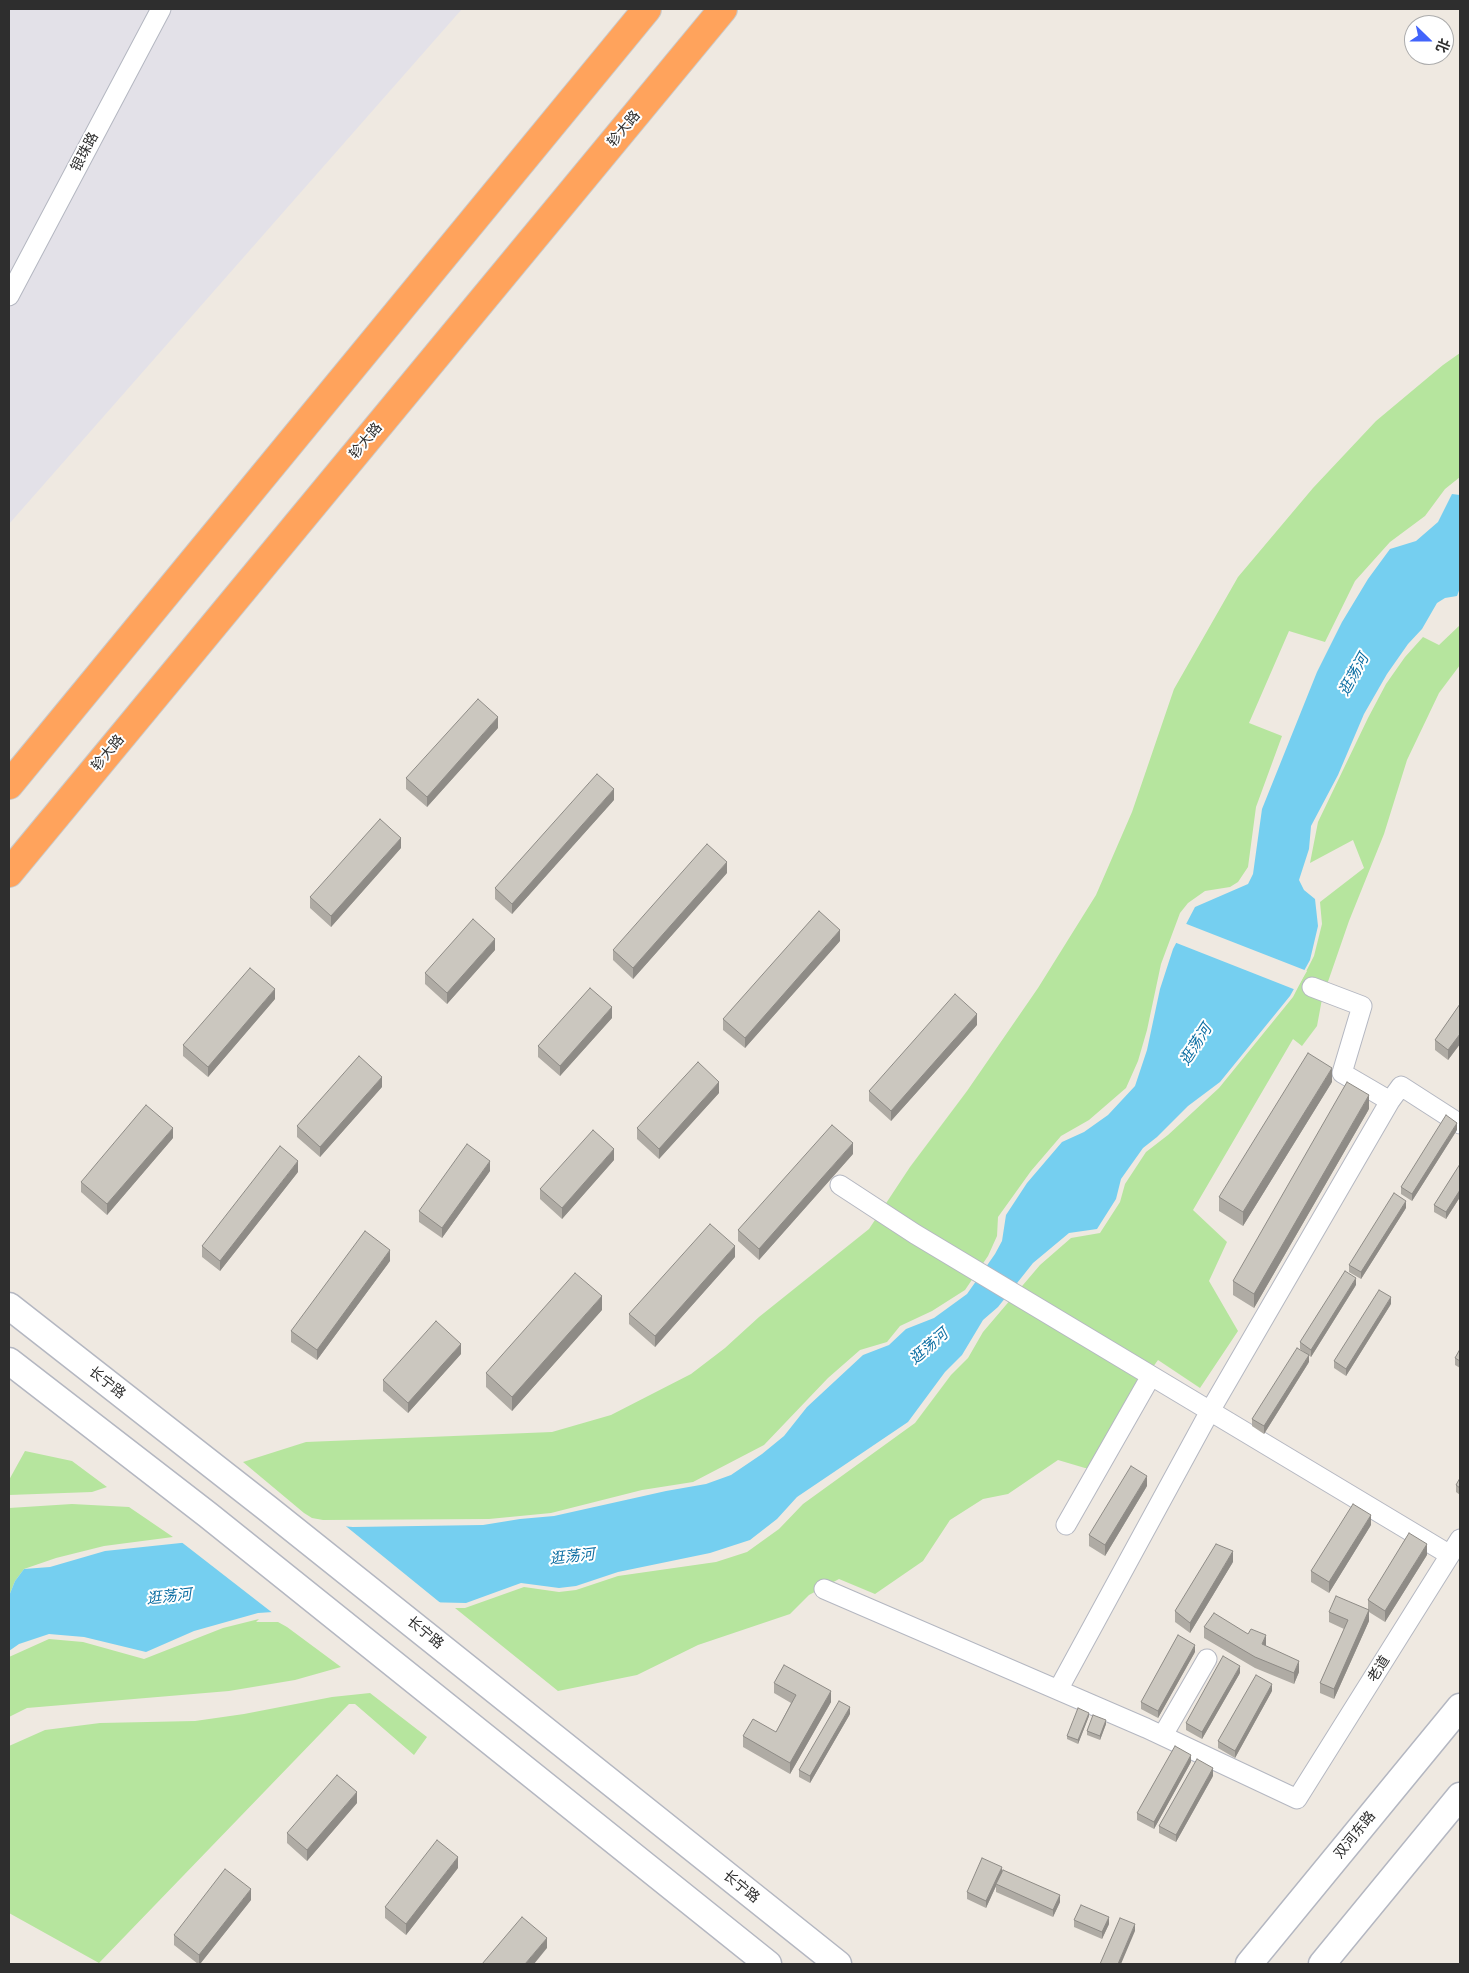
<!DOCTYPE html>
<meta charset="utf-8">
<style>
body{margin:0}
#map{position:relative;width:1469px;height:1973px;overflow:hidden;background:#efe9e1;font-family:Rubik,"Noto Sans SC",sans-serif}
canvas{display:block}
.frame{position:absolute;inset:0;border:10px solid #2e2e2e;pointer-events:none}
.north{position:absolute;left:1404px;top:15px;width:50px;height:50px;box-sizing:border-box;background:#fff;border:1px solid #ababab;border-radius:50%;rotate:112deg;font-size:14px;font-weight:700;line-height:20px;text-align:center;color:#2e2e2e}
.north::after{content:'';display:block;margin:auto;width:18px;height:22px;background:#4264fb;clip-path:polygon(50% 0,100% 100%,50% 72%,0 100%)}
</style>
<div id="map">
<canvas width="1469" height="1973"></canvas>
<div class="frame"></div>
<div class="north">北</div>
</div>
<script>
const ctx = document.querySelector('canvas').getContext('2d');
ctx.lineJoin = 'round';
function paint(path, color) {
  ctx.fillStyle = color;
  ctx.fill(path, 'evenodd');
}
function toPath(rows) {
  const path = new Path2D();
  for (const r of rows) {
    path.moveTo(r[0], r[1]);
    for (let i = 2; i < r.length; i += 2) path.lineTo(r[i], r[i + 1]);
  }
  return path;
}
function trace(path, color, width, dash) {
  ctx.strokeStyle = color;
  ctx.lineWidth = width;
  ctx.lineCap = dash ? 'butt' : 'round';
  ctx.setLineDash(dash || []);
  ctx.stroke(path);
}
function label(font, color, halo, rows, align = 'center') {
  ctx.font = font + ' Rubik,"Noto Sans SC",sans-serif';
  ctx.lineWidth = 4;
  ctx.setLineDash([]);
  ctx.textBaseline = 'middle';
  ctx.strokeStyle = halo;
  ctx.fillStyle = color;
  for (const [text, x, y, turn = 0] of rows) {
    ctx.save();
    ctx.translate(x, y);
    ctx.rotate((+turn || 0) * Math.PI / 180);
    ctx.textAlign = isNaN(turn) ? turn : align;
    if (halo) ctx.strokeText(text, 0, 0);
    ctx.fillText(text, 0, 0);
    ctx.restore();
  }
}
const industrial = toPath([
 [9,9,462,9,9,524]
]);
const green = toPath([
 [1460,353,1460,477,1445,489,1425,516,1390,542,1355,581,1325,642,1289,631,1249,723,1282,736,1256,807,1248,867,1238,882,1230,887,1205,891,1188,903,1180,913,1161,964,1147,1030,1138,1061,1126,1088,1089,1120,1061,1136,1031,1171,998,1217,997,1236,988,1256,965,1290,932,1311,900,1326,887,1342,860,1350,828,1378,764,1445,693,1482,642,1490,551,1513,489,1519,323,1520,312,1518,304,1513,243,1462,306,1442,552,1432,611,1415,691,1374,725,1348,759,1317,869,1229,910,1167,967,1091,1038,988,1096,895,1132,812,1174,689,1238,577,1313,488,1376,421,1443,365],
 [1460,625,1460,665,1439,693,1407,760,1384,834,1349,921,1322,999,1317,1026,1302,1046,1293,1039,1193,1210,1227,1242,1209,1281,1238,1331,1200,1388,1158,1360,1140,1385,1092,1468,1085,1468,1058,1460,1008,1494,983,1499,950,1520,923,1561,875,1594,839,1579,809,1595,790,1614,698,1645,637,1675,558,1691,455,1608,465,1608,524,1587,559,1592,576,1590,618,1576,716,1562,747,1552,779,1529,803,1504,915,1423,951,1375,968,1358,983,1332,1040,1265,1071,1238,1100,1233,1120,1202,1125,1184,1146,1152,1168,1135,1219,1088,1293,997,1314,956,1322,924,1320,902,1364,868,1353,840,1310,863,1318,822,1368,718,1386,684,1405,657,1423,637,1439,645],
 [25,1451,72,1461,107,1487,92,1492,9,1495,9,1480],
 [72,1504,129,1507,173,1537,104,1546,56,1558,24,1569,15,1581,9,1596,9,1508],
 [259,1619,256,1622,278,1622,287,1627,341,1667,295,1680,229,1691,27,1708,9,1717,9,1657,49,1639,83,1642,144,1659,223,1628],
 [370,1693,427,1737,414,1755,355,1704,349,1704,99,1963,9,1913,9,1746,45,1730,100,1723,195,1721,244,1714,332,1697]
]);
const water = toPath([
 [1452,494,1460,495,1460,588,1457,596,1445,598,1437,603,1422,629,1408,644,1387,674,1364,714,1338,775,1311,826,1309,849,1299,880,1304,890,1315,899,1318,926,1310,960,1290,996,1220,1082,1188,1106,1157,1137,1143,1148,1121,1179,1116,1199,1097,1229,1069,1233,1033,1263,998,1307,983,1320,962,1355,945,1372,908,1422,797,1497,777,1519,750,1540,710,1553,618,1572,576,1586,559,1588,521,1583,466,1603,422,1602,258,1613,194,1631,146,1652,84,1637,49,1634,19,1644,9,1651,9,1596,15,1581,24,1569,50,1567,105,1551,266,1534,318,1524,353,1527,483,1525,520,1519,554,1516,666,1491,706,1484,731,1475,762,1454,784,1436,807,1407,863,1355,889,1345,906,1329,934,1318,967,1294,995,1254,1002,1241,1006,1215,1027,1183,1062,1142,1084,1132,1108,1115,1135,1086,1147,1050,1160,989,1173,949,1195,907,1248,884,1253,874,1262,809,1317,672,1342,622,1368,579,1390,549,1416,541,1438,522]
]);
const pier = toPath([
 [1184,923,1307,971,1296,990,1174,942],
 [317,1521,342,1523,443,1605,362,1607,274,1614,180,1541,266,1532]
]);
const street = toPath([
 [9,296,161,9],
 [1390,1101,1401,1086,1460,1124],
 [840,1185,915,1234,1450,1555],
 [1066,1525,1151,1376],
 [824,1589,1146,1728,1297,1799,1460,1539],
 [1058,1690,1210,1411,1390,1101,1342,1073,1362,1006,1312,987],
 [1163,1735,1207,1659]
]);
const secondary = toPath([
 [9,1306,267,1508,838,1964],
 [9,1361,208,1515,768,1964],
 [1249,1964,1460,1707],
 [1322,1964,1460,1796]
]);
const highway = toPath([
 [9,785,647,9],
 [9,873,723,9]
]);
const wall = toPath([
 [498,728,427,807,406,789,406,778],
 [614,800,512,914,495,899,495,888],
 [401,848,331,927,310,908,310,897],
 [727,873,633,979,613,960,613,950],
 [840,941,745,1048,723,1030,723,1019],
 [495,950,447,1004,425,984,425,973],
 [275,999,208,1077,183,1056,183,1045],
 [1460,1004,1460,1044,1448,1060,1435,1050,1435,1040],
 [612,1018,560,1076,538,1057,538,1046],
 [977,1025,891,1121,869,1101,869,1091],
 [1332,1082,1243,1226,1219,1211,1219,1197],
 [382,1087,320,1157,297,1137,297,1126],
 [719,1093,659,1159,637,1139,637,1128],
 [1369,1109,1254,1308,1233,1295,1233,1281],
 [1457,1130,1412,1201,1401,1194,1401,1187],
 [173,1138,107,1215,81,1192,81,1182],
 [853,1154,759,1260,738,1241,738,1230],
 [614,1160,562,1219,540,1199,540,1189],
 [1460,1164,1460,1197,1446,1219,1434,1212,1434,1205],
 [490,1171,442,1238,419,1222,419,1211],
 [298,1172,220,1271,202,1257,202,1246],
 [1406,1208,1361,1279,1349,1272,1349,1265],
 [735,1257,655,1347,629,1324,629,1314],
 [390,1261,317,1360,291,1342,291,1331],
 [1356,1285,1311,1357,1300,1349,1300,1342],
 [1391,1304,1346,1376,1334,1368,1334,1361],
 [602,1310,512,1411,486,1387,486,1373],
 [1460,1349,1460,1368,1455,1365,1455,1358],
 [461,1354,408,1413,383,1391,383,1380],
 [1309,1362,1264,1434,1252,1426,1252,1419],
 [1460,1478,1460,1495,1456,1492,1456,1485],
 [1147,1486,1105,1556,1089,1546,1089,1535],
 [1371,1525,1329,1593,1311,1582,1311,1571],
 [1427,1555,1385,1622,1369,1612,1369,1621,1334,1699,1320,1693,1320,1683,1344,1629,1329,1622,1329,1612,1368,1610,1368,1600],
 [1233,1562,1190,1633,1175,1622,1175,1611],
 [1204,1627,1266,1646,1299,1672,1294,1684,1255,1668,1204,1638],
 [1195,1652,1158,1718,1141,1709,1141,1702],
 [1240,1673,1202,1739,1186,1730,1186,1723],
 [774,1683,831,1702,790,1774,743,1747,743,1736,776,1732,791,1703,774,1693],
 [1272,1691,1235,1758,1218,1748,1218,1741],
 [850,1714,810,1783,799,1777,799,1770],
 [1089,1716,1078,1744,1067,1739,1067,1736],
 [1106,1724,1100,1740,1087,1735,1087,1731],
 [1191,1762,1154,1829,1137,1820,1137,1813],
 [1213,1776,1176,1842,1159,1833,1159,1826],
 [357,1803,307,1861,287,1843,287,1833],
 [458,1868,406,1935,385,1918,385,1907],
 [1002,1872,1060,1902,1053,1917,996,1892,996,1886,986,1908,967,1899,967,1892],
 [251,1900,200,1964,198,1964,174,1945,174,1935],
 [1074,1920,1109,1924,1102,1939,1074,1927]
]);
const shadedWall = toPath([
 [498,717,498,728,427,807,427,797],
 [614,789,614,800,512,914,512,904],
 [401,838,401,848,331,927,331,916],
 [727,862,727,873,633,979,633,968],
 [840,930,840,941,745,1048,745,1038],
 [495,939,495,950,447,1004,447,993],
 [275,989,275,999,208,1077,208,1067],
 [612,1007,612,1018,560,1076,560,1066],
 [977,1014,977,1025,891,1121,891,1111],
 [1460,1034,1460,1044,1448,1060,1448,1050],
 [1332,1068,1332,1082,1243,1226,1243,1212],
 [382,1077,382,1087,320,1157,320,1147],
 [719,1082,719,1093,659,1159,659,1149],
 [1369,1095,1369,1109,1254,1308,1254,1294],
 [1457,1123,1457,1130,1412,1201,1412,1194],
 [173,1128,173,1138,107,1215,107,1204],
 [853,1143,853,1154,759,1260,759,1249],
 [614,1149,614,1160,562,1219,562,1208],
 [298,1161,298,1172,220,1271,220,1261],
 [490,1161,490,1171,442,1238,442,1228],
 [1460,1190,1460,1197,1446,1219,1446,1212],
 [1406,1201,1406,1208,1361,1279,1361,1272],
 [735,1246,735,1257,655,1347,655,1336],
 [390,1250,390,1261,317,1360,317,1350],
 [1356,1278,1356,1285,1311,1357,1311,1350],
 [602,1296,602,1310,512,1411,512,1397],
 [1391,1297,1391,1304,1346,1376,1346,1369],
 [461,1344,461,1354,408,1413,408,1403],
 [1309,1355,1309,1362,1264,1434,1264,1426],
 [1147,1476,1147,1486,1105,1556,1105,1545],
 [1371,1515,1371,1525,1329,1593,1329,1582],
 [1427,1544,1427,1555,1385,1622,1385,1611],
 [1233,1551,1233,1562,1190,1633,1190,1623],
 [1369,1610,1369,1621,1334,1699,1334,1689],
 [1266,1635,1266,1646,1262,1655,1262,1644],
 [1195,1645,1195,1652,1158,1718,1158,1711],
 [1299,1661,1299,1672,1294,1684,1294,1673],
 [1240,1666,1240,1673,1202,1739,1202,1732],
 [1272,1684,1272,1691,1235,1758,1235,1751],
 [831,1691,831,1702,790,1774,790,1763],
 [850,1707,850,1714,810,1783,810,1776],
 [1089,1713,1089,1716,1078,1744,1078,1740],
 [1106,1720,1106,1724,1100,1740,1100,1736],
 [1191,1755,1191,1762,1154,1829,1154,1822],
 [1213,1768,1213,1776,1176,1842,1176,1835],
 [357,1792,357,1803,307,1861,307,1850],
 [458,1857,458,1868,406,1935,406,1924],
 [1002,1867,1002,1874,996,1884,996,1886,986,1908,986,1901],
 [251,1889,251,1900,200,1964,199,1964,199,1955],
 [1060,1895,1060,1902,1053,1917,1053,1910],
 [1109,1917,1109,1924,1102,1939,1102,1932],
 [1135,1924,1135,1931,1121,1964,1118,1964],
 [547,1938,547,1948,534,1964,525,1964]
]);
const building = toPath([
 [478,699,498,717,427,797,406,778,478,699],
 [597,774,614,789,512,904,495,888,597,774],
 [380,819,401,838,331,916,310,897,380,819],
 [707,844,727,862,633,968,613,950,707,844],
 [819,911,840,930,745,1038,723,1019,819,911],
 [473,919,495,939,447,993,425,973,473,919],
 [250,968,275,989,208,1067,183,1045,250,968],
 [590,988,612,1007,560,1066,538,1046,590,988],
 [955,994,977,1014,891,1111,869,1091,955,994],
 [1460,1004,1460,1034,1448,1050,1435,1040,1460,1004],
 [1308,1053,1332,1068,1243,1212,1219,1197,1308,1053],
 [359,1056,382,1077,320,1147,297,1126,359,1056],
 [698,1062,719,1082,659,1149,637,1128,698,1062],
 [1347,1082,1369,1095,1254,1294,1233,1281,1347,1082],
 [146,1105,173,1128,107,1204,81,1182,146,1105],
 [1446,1115,1457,1123,1412,1194,1401,1187,1446,1115],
 [832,1125,853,1143,759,1249,738,1230,832,1125],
 [593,1130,614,1149,562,1208,540,1189,593,1130],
 [467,1144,490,1161,442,1228,419,1211,467,1144],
 [280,1146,298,1161,220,1261,202,1246,280,1146],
 [1460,1164,1460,1190,1446,1212,1434,1205,1460,1164],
 [1394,1193,1406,1201,1361,1272,1349,1265,1394,1193],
 [710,1224,735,1246,655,1336,629,1314,710,1224],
 [365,1231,390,1250,317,1350,291,1331,365,1231],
 [1345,1271,1356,1278,1311,1350,1300,1342,1345,1271],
 [575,1273,602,1296,512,1397,486,1373,575,1273],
 [1379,1290,1391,1297,1346,1369,1334,1361,1379,1290],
 [436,1321,461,1344,408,1403,383,1380,436,1321],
 [1297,1348,1309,1355,1264,1426,1252,1419,1297,1348],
 [1460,1349,1460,1361,1455,1358,1460,1349],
 [1131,1466,1147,1476,1105,1545,1089,1535,1131,1466],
 [1460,1478,1460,1488,1456,1485,1460,1478],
 [1353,1504,1371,1515,1329,1582,1311,1571,1353,1504],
 [1409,1533,1427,1544,1385,1611,1368,1600,1409,1533],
 [1216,1544,1233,1551,1190,1623,1175,1611,1216,1544],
 [1336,1596,1369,1610,1334,1689,1320,1683,1348,1620,1329,1612,1336,1596],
 [1214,1613,1248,1634,1251,1629,1266,1635,1262,1644,1299,1661,1294,1673,1255,1657,1204,1627,1214,1613],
 [1178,1635,1195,1645,1158,1711,1141,1702,1178,1635],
 [1223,1656,1240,1666,1202,1732,1186,1723,1223,1656],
 [784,1665,831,1691,790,1763,743,1736,753,1719,776,1732,796,1695,774,1683,784,1665],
 [1256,1675,1272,1684,1235,1751,1218,1741,1256,1675],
 [839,1701,850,1707,810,1776,799,1770,839,1701],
 [1078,1708,1089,1713,1078,1740,1067,1736,1078,1708],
 [1093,1715,1106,1720,1100,1736,1087,1731,1093,1715],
 [1175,1746,1191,1755,1154,1822,1137,1813,1175,1746],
 [1197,1759,1213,1768,1176,1835,1159,1826,1197,1759],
 [337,1775,357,1792,307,1850,287,1833,337,1775],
 [437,1840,458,1857,406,1924,385,1907,437,1840],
 [982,1858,1002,1867,986,1901,967,1892,982,1858],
 [225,1869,251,1889,199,1955,174,1935,225,1869],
 [1003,1870,1060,1895,1053,1910,996,1884,1003,1870],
 [1081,1905,1109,1917,1102,1932,1074,1920,1081,1905],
 [522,1917,547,1938,525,1964,482,1964,522,1917],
 [1120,1918,1135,1924,1118,1964,1100,1964,1120,1918]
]);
const streetNames = [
 ["轸大路",624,129,-50],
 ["银珠路",85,152,-62],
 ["轸大路",366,441,-50],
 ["轸大路",108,753,-50],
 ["长宁路",107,1383,38],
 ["长宁路",425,1633,39],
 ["老道",1379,1669,-58],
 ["双河东路",1355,1835,-51],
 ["长宁路",741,1887,39]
];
const waterNames = [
 ["逛荡河",1354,675,-61],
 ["逛荡河",1196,1045,-57],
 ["逛荡河",929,1347,-41],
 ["逛荡河",572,1557,-6],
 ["逛荡河",169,1597,-6]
];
paint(industrial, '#e3e1e8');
paint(green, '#b6e59e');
paint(water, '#75cff0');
paint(pier, '#efe9e1');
trace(street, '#b4b7c1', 21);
trace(secondary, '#b4b7c1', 29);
trace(highway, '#c9c9c9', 30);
trace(street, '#fff', 19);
trace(secondary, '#fff', 26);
trace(highway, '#ffa35c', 28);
paint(wall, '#afaba4');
paint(shadedWall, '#8e8b86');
paint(building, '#cbc7bf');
trace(building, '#8e8b86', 1);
label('14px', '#2e2e2e', '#fff', streetNames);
label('italic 15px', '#0d6fa3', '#fff', waterNames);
</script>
